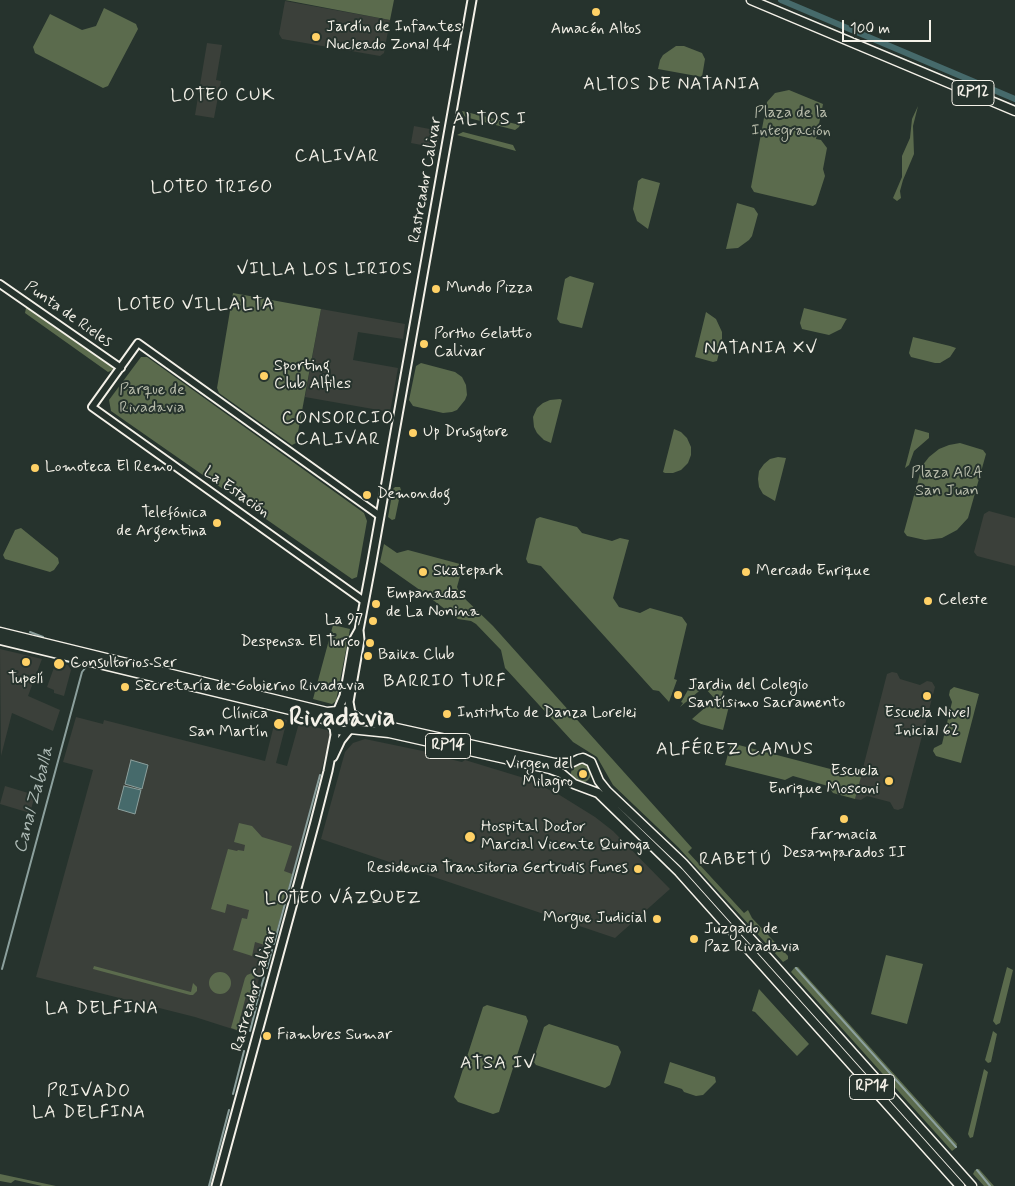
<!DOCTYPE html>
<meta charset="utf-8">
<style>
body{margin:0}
#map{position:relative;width:1015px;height:1186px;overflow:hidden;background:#26332d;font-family:Mynerve,sans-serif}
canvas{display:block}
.scale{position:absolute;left:842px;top:20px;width:89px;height:22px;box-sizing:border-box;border:2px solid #f4f1e8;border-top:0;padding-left:6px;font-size:15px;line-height:18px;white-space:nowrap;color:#f4f1e8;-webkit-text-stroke:4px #26332d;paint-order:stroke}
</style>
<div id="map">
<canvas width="1015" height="1186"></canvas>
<div class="scale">100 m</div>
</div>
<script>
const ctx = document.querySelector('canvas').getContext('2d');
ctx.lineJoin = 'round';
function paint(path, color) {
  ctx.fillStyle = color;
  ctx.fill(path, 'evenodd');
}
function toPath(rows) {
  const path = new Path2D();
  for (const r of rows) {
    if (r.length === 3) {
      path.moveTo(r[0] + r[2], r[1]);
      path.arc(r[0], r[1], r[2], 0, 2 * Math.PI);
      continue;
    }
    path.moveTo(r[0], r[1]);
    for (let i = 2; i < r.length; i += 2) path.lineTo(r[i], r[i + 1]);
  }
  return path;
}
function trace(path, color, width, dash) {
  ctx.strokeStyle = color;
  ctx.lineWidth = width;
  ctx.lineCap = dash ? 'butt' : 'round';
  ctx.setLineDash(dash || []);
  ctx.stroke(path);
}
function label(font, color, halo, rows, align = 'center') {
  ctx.font = font + ' Mynerve,sans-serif';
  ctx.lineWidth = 4;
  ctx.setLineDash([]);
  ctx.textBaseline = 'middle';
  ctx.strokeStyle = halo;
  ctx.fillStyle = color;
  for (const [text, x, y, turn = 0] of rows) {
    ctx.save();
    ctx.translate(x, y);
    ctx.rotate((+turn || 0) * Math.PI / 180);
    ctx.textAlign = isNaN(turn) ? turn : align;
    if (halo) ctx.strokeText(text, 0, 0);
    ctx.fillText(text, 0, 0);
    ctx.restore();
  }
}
const built = toPath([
 [285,1,390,20,384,53,380,56,282,39,279,34],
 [207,43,222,45,216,80,221,81,214,118,195,115],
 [414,126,440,131,437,148,411,143],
 [321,309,405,324,403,339,358,332,353,360,398,368,390,412,305,397],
 [989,511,1015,518,1015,566,977,556,974,552,984,514],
 [0,649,42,659,28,696,60,710,53,731,12,713,1,756],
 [56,662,68,665,71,670,64,696,54,693,54,690,47,687],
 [892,672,897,673,900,679,920,685,927,681,932,682,935,687,903,808,898,810,894,809,890,802,867,796,861,800,855,799,887,674],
 [76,717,103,724,104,720,265,761,276,717,287,720,276,763,287,766,299,723,327,730,331,735,273,944,268,946,262,967,255,994,259,995,249,1030,245,1033,195,1017,36,977,93,770,63,762],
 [365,739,442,755,445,758,462,762,465,760,524,778,558,794,595,817,613,831,670,889,615,938,321,839,345,752,353,743],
 [5,786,35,795,30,813,0,804]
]);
const green = toPath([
 [285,0,394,0,390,20],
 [104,8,136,24,138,29,108,86,103,88,35,53,33,47,50,14,82,30,96,26],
 [676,46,684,46,702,53,705,59,702,77,658,69,660,60,663,55],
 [789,90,823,104,816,139,821,140,827,148,823,169,825,176,816,204,813,206,754,192,751,187,767,102,775,93],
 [918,106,913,126,914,154,903,180,900,191,901,198,897,201,893,198,902,177,902,156,910,138,912,119],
 [462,111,520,125,519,127,515,130,465,117],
 [463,132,513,145,516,151,457,135],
 [642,178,660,183,648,229,637,221,633,209,638,181],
 [737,203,754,208,758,214,752,236,749,240,738,248,726,249],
 [570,276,594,283,582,328,560,323,557,319,565,279],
 [233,293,321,309,296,443,292,445,219,393,217,388],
 [26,308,28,308,112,365,113,370,108,372,25,313],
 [804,308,847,319,846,320,841,329,829,335,802,329,800,323],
 [706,312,716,319,722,332,722,341,717,361,713,362,695,357],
 [913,337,950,346,956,348,950,357,940,363,935,363,911,357,909,353],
 [141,357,147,357,364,513,367,521,357,577,352,579,111,411,109,400],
 [421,363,455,372,462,377,466,385,467,395,465,400,457,410,452,412,443,413,413,406,409,400,416,366],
 [560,399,562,400,551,443,544,440,537,433,534,427,533,417,537,408,543,403,550,400],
 [674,429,681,432,687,438,691,447,691,455,688,463,681,470,673,473,665,473,663,472],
 [915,429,929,433,929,438,914,451,909,465,905,468],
 [960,443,983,450,986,454,968,518,957,530,942,538,925,540,907,536,904,532,922,466,929,457,939,449,949,445],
 [778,457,786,458,775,501,763,494,759,487,758,479,759,471,764,464,770,459],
 [395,487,400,487,401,490,395,519,392,520,388,517,393,489],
 [540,517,577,527,582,533,612,541,620,538,629,540,613,598,619,607,640,613,650,608,682,617,687,624,674,679,677,680,669,702,659,691,653,690,541,566,528,563,526,559,536,519],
 [21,528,58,558,59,563,54,570,50,572,5,559,3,555,15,530],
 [384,544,397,553,408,550,460,564,462,569,457,587,460,594,493,626,692,848,688,852,744,913,748,910,752,918,788,956,788,959,783,962,678,847,613,785,597,757,573,742,505,668,501,650,476,624,471,621,458,619,417,588,380,562],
 [333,625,350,629,336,701,332,704,313,699],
 [692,683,723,691,721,699,730,702,723,730,701,724,692,719,715,699,704,687,680,707,683,703,681,702],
 [954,687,979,694,961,763,936,756,933,751,934,748,942,744,952,702,949,695,950,690],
 [731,743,861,777,855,799,833,793,828,786,793,776,785,780,725,765],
 [581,773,10],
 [605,794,673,857,761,955,760,956],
 [239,823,252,826,262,837,292,846,284,871,292,874,273,944,268,946,255,942,252,956,233,950,242,918,247,919,249,910,227,904,225,913,211,909,228,849,237,851,238,850,244,851,245,845,234,842],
 [886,955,923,964,907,1024,871,1014],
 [94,966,191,992,193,983,197,987,197,991,193,995,190,995,93,969],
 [795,967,798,967,957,1144,956,1148,952,1151,802,984,791,972],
 [1007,967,1013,970,1000,1023,996,1025,993,1021],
 [220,983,11],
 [252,973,255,974,252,993,247,992,237,1030,231,1028,245,978,247,975],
 [759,989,809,1044,797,1056,755,1012,752,1011],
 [795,993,936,1150,934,1152,800,1003,794,994],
 [487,1005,526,1016,528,1021,499,1112,493,1114,458,1102,454,1097,483,1007],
 [549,1024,618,1046,621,1052,610,1085,605,1088,536,1065,533,1061,544,1027],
 [993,1031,997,1034,991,1062,988,1063,985,1060],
 [670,1062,715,1077,716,1082,703,1095,696,1096,684,1092,682,1089,664,1083],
 [984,1069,988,1072,973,1137,970,1138,968,1134],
 [979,1169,980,1170,994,1186,984,1186,973,1174,975,1170],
 [0,1174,56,1186,42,1186,15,1180,11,1183,0,1181]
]);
const water = toPath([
 [131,760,148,765,142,789,125,784,131,760],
 [124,786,141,790,135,814,118,809,124,786]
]);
const stream = toPath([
 [30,632,43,637],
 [55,659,69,662],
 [274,944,320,775],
 [267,968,272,950],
 [796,968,956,1147],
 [2,969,82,672,86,667],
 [256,1005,264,977],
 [250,1031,256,1008],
 [233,1094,244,1051],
 [977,1170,990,1186],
 [209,1186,229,1110]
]);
const canal = toPath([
 [781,0,1015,99]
]);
const tertiary = toPath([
 [0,284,121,368],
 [364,601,92,407,138,343,380,516]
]);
const secondary = toPath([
 [338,710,344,696,354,639,359,630,372,561,472,0],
 [351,713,349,702,360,640,359,630],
 [333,757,341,740,349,730],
 [216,1186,315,822,328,771,335,735,334,727]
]);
const primary = toPath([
 [751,0,1015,111],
 [0,632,327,712,337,711],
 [0,640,315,716,326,720,333,726],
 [343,720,11],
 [352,714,360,719,374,723,555,763,571,763,579,759,583,758,591,762,599,781,607,791,683,863,972,1186],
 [350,729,389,733,550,769,561,773,574,784,598,793,679,872,960,1186]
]);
const markers = [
 [596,12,5,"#ffd166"],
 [316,37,5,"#ffd166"],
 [436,289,5,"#ffd166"],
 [424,344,5,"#ffd166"],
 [264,376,5,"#ffd166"],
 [413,433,5,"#ffd166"],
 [35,468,5,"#ffd166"],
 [367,495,5,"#ffd166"],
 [217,523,5,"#ffd166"],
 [423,572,5,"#ffd166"],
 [746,572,5,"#ffd166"],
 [928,601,5,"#ffd166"],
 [376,604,5,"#ffd166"],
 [373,621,5,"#ffd166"],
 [370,643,5,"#ffd166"],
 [368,656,5,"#ffd166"],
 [26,662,5,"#ffd166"],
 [59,664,6,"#ffd166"],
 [125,687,5,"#ffd166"],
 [678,695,5,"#ffd166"],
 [927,696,5,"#ffd166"],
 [447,714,5,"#ffd166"],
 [279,724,6,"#ffd166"],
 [583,774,5,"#ffd166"],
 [889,781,5,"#ffd166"],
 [844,819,5,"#ffd166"],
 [470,837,6,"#ffd166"],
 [638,869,5,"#ffd166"],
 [657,919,5,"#ffd166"],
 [694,939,5,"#ffd166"],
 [267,1036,5,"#ffd166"]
];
const shields = [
 [973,93,42],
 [448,746,45],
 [872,1087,45]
];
const shieldNames = [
 ["RP12",973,93],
 ["RP14",448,746],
 ["RP14",872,1087]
];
const poiNames = [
 ["Jardín de Infantes",326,28],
 ["Nucleado Zonal 44",326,46],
 ["Amacén Altos",596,30,"center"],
 ["Mundo Pizza",446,289],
 ["Portho Gelatto",434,335],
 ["Calivar",434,353],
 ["Sporting",274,367],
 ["Club Alfiles",274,385],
 ["Up Drusgtore",423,433],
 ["Lomoteca El Remo",45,468],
 ["Demondog",377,495],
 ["Telefónica",207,514,"right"],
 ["de Argentina",207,532,"right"],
 ["Skatepark",433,572],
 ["Mercado Enrique",756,572],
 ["Empanadas",386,595],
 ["de La Nonina",386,613],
 ["Celeste",938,601],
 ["La 97",363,621,"right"],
 ["Despensa El Turco",360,643,"right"],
 ["Baika Club",378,656],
 ["Consultorios Ser",70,664],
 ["Tupelí",26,680,"center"],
 ["Jardin del Colegio",688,686],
 ["Santísimo Sacramento",688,704],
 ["Secretaría de Gobierno Rivadavia",135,687],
 ["Instituto de Danza Lorelei",457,714],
 ["Escuela Nivel",927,714,"center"],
 ["Inicial 62",927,732,"center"],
 ["Clínica",268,715,"right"],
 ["San Martín",268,733,"right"],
 ["Virgen del",573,765,"right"],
 ["Milagro",573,783,"right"],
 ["Escuela",879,772,"right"],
 ["Enrique Mosconi",879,790,"right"],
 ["Hospital Doctor",481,828],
 ["Marcial Vicente Quiroga",481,846],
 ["Farmacia",844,836,"center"],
 ["Desamparados II",844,854,"center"],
 ["Residencia Transitoria Gertrudis Funes",628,869,"right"],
 ["Morgue Judicial",647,919,"right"],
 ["Juzgado de",704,930],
 ["Paz Rivadavia",704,948],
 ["Fiambres Sumar",277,1036]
];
const parkNames = [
 ["Plaza de la",791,114],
 ["Integración",791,132],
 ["Parque de",152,391],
 ["Rivadavia",152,409],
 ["Plaza ARA",947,474],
 ["San Juan",947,492]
];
const streetNames = [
 ["Rastreador Calivar",426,180,-80],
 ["Punta de Rieles",68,315,35],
 ["La Estación",236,493,35],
 ["Rastreador Calivar",255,990,-74]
];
const neighbourhoodNames = [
 ["ALTOS DE NATANIA",672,85],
 ["LOTEO CUK",223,96],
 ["ALTOS I",490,120],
 ["CALIVAR",337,157],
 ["LOTEO TRIGO",212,188],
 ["VILLA LOS LIRIOS",325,270],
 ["LOTEO VILLALTA",196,305],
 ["NATANIA XV",761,349],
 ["CONSORCIO",338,419],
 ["CALIVAR",338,440],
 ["BARRIO TURF",445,682],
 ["ALFÉREZ CAMUS",735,750],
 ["RABETÚ",736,860],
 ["LOTEO VÁZQUEZ",343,899],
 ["LA DELFINA",102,1009],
 ["ATSA IV",498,1064],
 ["PRIVADO",89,1092],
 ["LA DELFINA",89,1113]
];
const waterNames = [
 ["Canal Zaballa",35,800,-75]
];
const townNames = [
 ["Rivadavia",342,720]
];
paint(built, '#3b403a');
paint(green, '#5b6b4d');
paint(water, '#466a6b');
trace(water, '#8ca09d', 1);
trace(stream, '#8ca09d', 2);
trace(canal, '#466a6b', 6);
trace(tertiary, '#f4f1e8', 10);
trace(secondary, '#f4f1e8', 11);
trace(primary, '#f4f1e8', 11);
trace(tertiary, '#26332d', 6);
trace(secondary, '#26332d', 7);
trace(primary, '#26332d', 8);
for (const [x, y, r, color] of markers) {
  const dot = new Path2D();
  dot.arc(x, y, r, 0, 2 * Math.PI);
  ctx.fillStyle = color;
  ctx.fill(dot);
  trace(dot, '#26332d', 2);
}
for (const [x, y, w] of shields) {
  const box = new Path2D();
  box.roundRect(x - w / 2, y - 12.5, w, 25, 4);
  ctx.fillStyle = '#26332d';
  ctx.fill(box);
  trace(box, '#f4f1e8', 1);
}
label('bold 15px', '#f4f1e8', null, shieldNames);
label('16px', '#f4f1e8', '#26332d', poiNames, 'left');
label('16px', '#b7bbaa', '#26332d', parkNames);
label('16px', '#f4f1e8', '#26332d', streetNames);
ctx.letterSpacing = '1px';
label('18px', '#f4f1e8', '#26332d', neighbourhoodNames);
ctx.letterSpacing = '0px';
label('italic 18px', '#aebbb6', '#26332d', waterNames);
label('bold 26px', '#f4f1e8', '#26332d', townNames);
</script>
